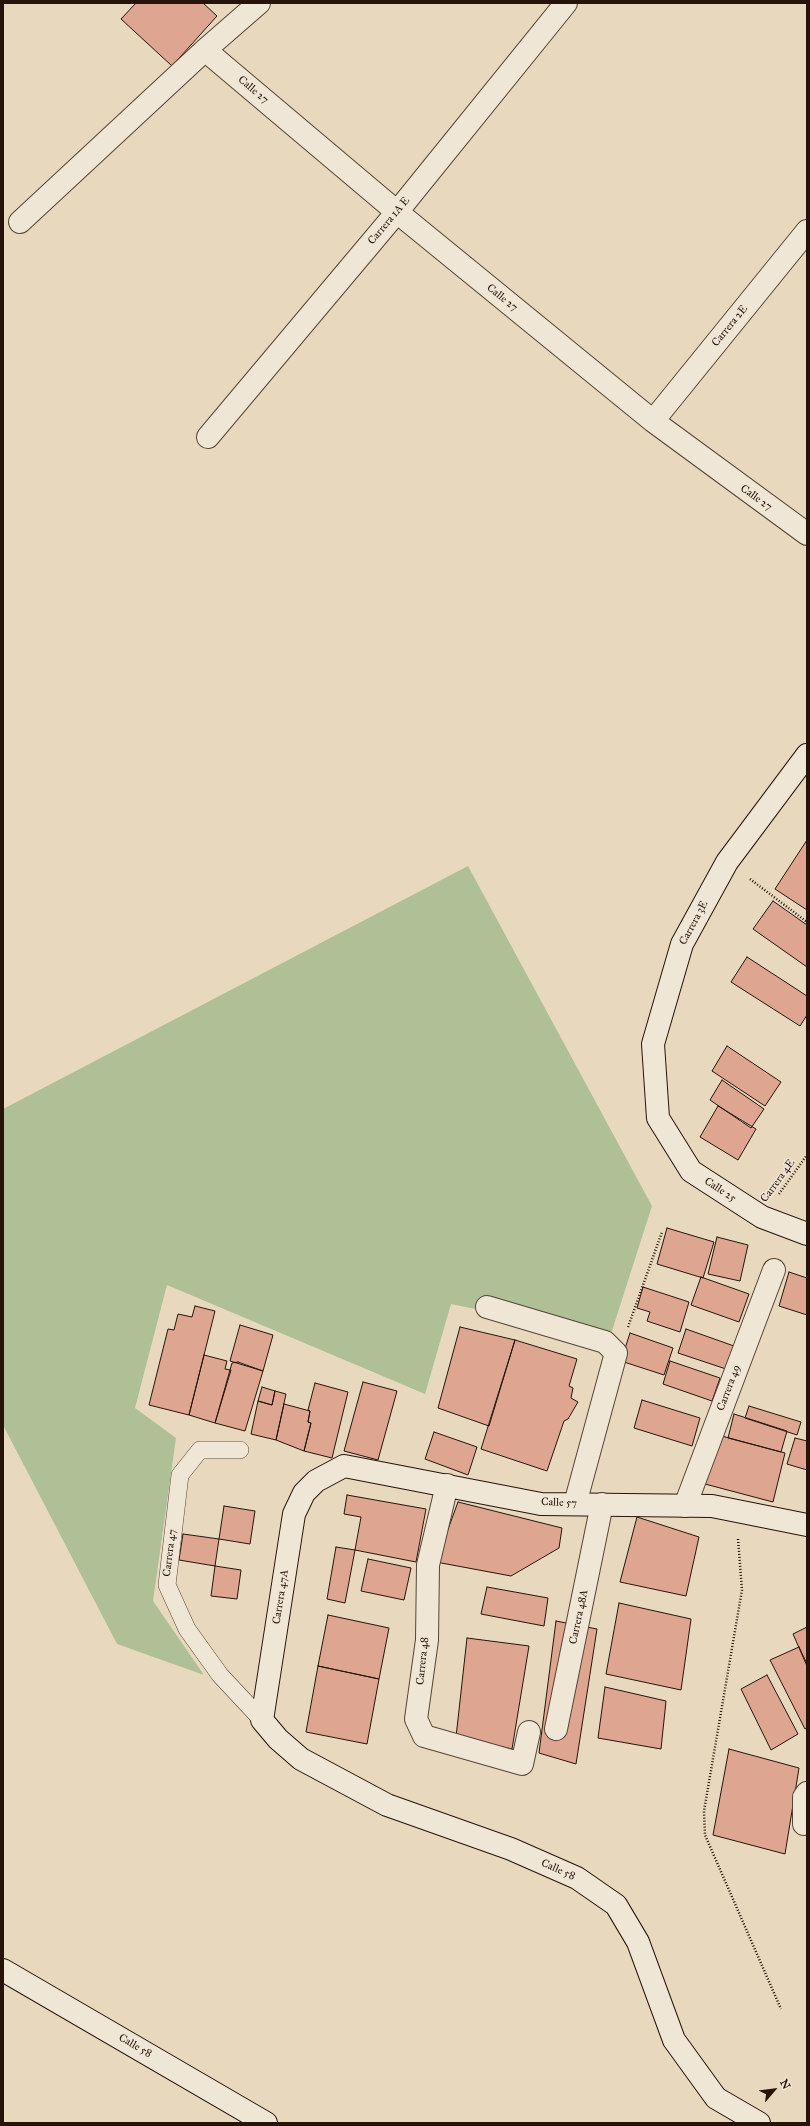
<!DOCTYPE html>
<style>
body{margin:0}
#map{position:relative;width:810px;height:2126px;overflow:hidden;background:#e8d9be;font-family:"IM FELL Great Primer",serif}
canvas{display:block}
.frame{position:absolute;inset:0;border:4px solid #26130a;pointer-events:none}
.north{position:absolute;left:754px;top:2070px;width:40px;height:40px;-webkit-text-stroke:3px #f0e6d5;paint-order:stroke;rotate:62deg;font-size:11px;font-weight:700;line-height:16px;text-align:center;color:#26130a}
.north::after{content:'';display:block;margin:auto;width:14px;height:18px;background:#26130a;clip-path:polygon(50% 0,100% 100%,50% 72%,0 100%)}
</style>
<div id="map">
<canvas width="810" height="2126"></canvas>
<div class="frame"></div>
<div class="north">N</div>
</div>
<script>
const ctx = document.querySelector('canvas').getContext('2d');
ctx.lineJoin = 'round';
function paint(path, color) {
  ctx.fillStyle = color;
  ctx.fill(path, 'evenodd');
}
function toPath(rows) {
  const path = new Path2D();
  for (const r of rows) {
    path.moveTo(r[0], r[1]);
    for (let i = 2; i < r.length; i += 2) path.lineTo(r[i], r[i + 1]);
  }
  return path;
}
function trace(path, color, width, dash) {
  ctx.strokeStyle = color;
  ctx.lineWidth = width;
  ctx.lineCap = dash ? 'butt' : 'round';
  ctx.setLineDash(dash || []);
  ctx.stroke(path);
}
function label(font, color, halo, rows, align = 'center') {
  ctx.font = font + ' "IM FELL Great Primer",serif';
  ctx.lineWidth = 3;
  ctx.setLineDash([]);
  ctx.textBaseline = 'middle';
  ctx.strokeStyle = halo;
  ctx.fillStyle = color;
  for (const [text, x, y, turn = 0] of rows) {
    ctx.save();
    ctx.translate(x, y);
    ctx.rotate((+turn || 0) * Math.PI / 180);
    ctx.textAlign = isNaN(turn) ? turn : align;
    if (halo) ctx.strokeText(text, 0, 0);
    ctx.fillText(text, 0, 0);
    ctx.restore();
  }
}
const green = toPath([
 [468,866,652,1206,610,1337,451,1304,425,1394,167,1285,135,1408,176,1438,153,1601,204,1675,117,1644,3,1425,3,1109]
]);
const building = toPath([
 [136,3,203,3,217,16,172,66,121,19,136,3],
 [807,840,807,910,775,889,807,840],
 [773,901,807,925,807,967,753,929,773,901],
 [747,957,807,996,807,1015,800,1026,731,982,747,957],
 [727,1046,781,1082,765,1106,712,1071,727,1046],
 [722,1080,764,1109,751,1128,710,1100,722,1080],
 [718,1106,756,1129,738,1160,700,1137,718,1106],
 [667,1228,714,1242,703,1278,657,1264,667,1228],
 [717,1237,748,1245,740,1281,708,1274,717,1237],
 [789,1272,807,1278,807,1315,779,1306,789,1272],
 [701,1277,749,1294,739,1322,691,1305,701,1277],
 [643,1287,689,1302,680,1332,647,1321,650,1312,637,1308,643,1287],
 [195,1306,215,1311,189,1415,149,1405,168,1329,174,1330,178,1314,192,1317,195,1306],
 [240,1325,273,1335,263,1371,230,1361,240,1325],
 [460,1327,515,1340,489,1426,438,1408,460,1327],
 [686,1329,734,1346,726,1369,678,1353,686,1329],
 [630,1333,673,1348,664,1375,621,1361,630,1333],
 [515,1340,577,1359,569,1386,573,1388,571,1398,578,1402,568,1419,564,1421,547,1471,481,1449,515,1340],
 [204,1355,227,1361,225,1369,231,1370,215,1423,189,1415,204,1355],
 [670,1361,720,1378,712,1401,663,1384,670,1361],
 [238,1362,263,1371,245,1431,215,1423,232,1363,238,1362],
 [363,1382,397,1391,378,1460,344,1451,363,1382],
 [315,1383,348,1392,332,1458,304,1451,311,1423,308,1422,310,1411,308,1410,315,1383],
 [262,1387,275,1391,272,1405,258,1401,262,1387],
 [275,1391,286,1394,276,1440,251,1434,258,1401,272,1405,275,1391],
 [642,1400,700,1418,692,1446,634,1428,642,1400],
 [284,1404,310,1411,308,1422,311,1423,304,1451,276,1440,284,1404],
 [749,1406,801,1422,797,1435,745,1418,749,1406],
 [734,1414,787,1431,781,1452,728,1438,734,1414],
 [434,1432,477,1447,468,1475,425,1459,434,1432],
 [718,1435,785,1453,773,1502,705,1484,718,1435],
 [795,1438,807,1441,807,1470,787,1464,795,1438],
 [347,1495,426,1509,416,1562,355,1550,361,1517,344,1514,347,1495],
 [458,1502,562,1528,559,1548,511,1576,436,1562,458,1502],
 [224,1506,255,1511,250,1544,219,1539,224,1506],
 [637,1517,699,1537,686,1596,620,1582,637,1517],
 [183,1534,219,1539,215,1566,179,1560,183,1534],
 [336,1547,355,1550,345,1603,327,1599,336,1547],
 [368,1559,411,1568,404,1600,361,1591,368,1559],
 [215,1566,241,1570,237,1599,211,1596,215,1566],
 [487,1587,548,1598,544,1626,481,1614,487,1587],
 [619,1603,691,1619,681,1690,606,1674,619,1603],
 [328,1615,389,1628,379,1679,318,1666,328,1615],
 [556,1621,597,1629,576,1764,539,1753,556,1621],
 [807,1627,807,1666,793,1634,807,1627],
 [467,1638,529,1646,512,1749,456,1737,467,1638],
 [799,1647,807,1664,807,1728,805,1729,770,1660,799,1647],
 [318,1666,379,1679,367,1744,306,1732,318,1666],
 [767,1675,798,1734,771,1750,741,1689,767,1675],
 [605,1687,666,1701,661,1749,598,1738,605,1687],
 [729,1749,799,1768,785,1854,713,1835,729,1749]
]);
const path = toPath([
 [750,879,807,922],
 [779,1194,807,1155],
 [628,1327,662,1232],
 [738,1539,742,1590,704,1811,705,1835,781,2009]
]);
const lane = toPath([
 [240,1450,200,1450,180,1475,167,1585,187,1629,220,1675,262,1720]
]);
const street = toPath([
 [205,50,397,212,653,421,807,534],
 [20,222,205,50,259,3],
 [653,421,807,231],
 [208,437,397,212,566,3],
 [487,1307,605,1342,616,1353,575,1504],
 [447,1485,428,1565,427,1640,416,1719,424,1736,522,1764,529,1732],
 [685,1506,774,1270],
 [556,1729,602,1504],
 [804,1824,804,1797,807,1793]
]);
const secondary = toPath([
 [807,755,727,862,682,944,653,1044,658,1118,691,1171,762,1217,807,1234],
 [3,1970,266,2123],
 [759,2123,716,2098,674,2040,638,1942,616,1905,577,1878,511,1849,387,1805,301,1759,278,1739,262,1720,294,1514,304,1493,316,1481,344,1466,541,1504,712,1506,807,1525]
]);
const streetNames = [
 ["Calle 27",253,90,40],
 ["Carrera 1A E",389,221,-50],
 ["Calle 27",502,298,39],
 ["Carrera 2E",730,326,-51],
 ["Calle 27",756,498,36],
 ["Carrera 3E",694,923,-62],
 ["Carrera 4E",778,1181,-54],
 ["Calle 25",720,1190,33],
 ["Carrera 49",729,1388,-69],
 ["Calle 57",559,1503,2],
 ["Carrera 47",170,1553,-83],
 ["Carrera 47A",281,1597,-81],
 ["Carrera 48A",579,1617,-78],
 ["Carrera 48",423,1661,-84],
 ["Calle 58",558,1870,24],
 ["Calle 58",135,2046,30]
];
paint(green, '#afc097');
paint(building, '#dea690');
trace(building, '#26130a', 1);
trace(lane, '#564437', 18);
trace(street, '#564437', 24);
trace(secondary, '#26130a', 24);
trace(path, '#26130a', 2.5, [1, 2]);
trace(lane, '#f0e6d5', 17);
trace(street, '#f0e6d5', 22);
trace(secondary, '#f0e6d5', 22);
label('11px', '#26130a', '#f0e6d5', streetNames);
</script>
